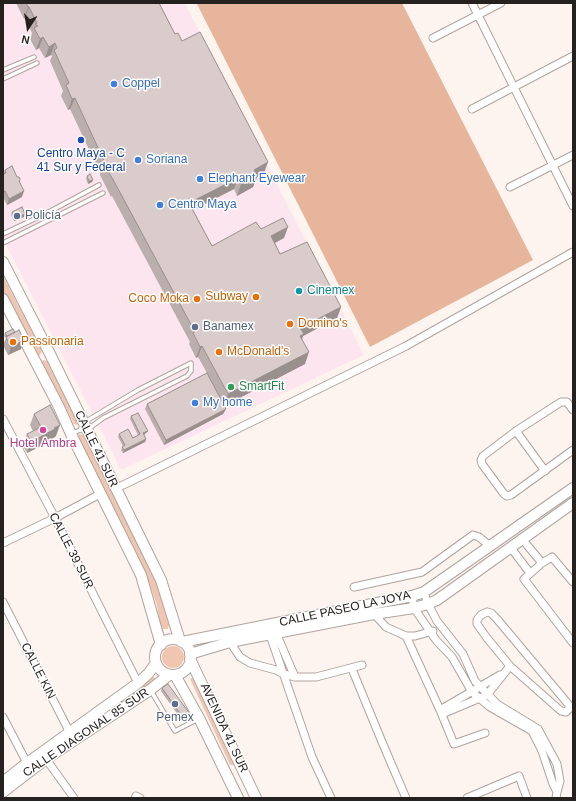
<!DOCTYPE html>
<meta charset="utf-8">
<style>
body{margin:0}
#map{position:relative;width:576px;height:801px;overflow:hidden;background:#fef4ef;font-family:Arial,sans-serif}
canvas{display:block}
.frame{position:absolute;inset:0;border:4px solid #25211f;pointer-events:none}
.north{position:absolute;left:8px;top:8px;width:40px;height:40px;-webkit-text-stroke:3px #fff;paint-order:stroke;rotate:192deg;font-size:11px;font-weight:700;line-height:16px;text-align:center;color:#25211f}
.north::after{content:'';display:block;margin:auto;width:14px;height:18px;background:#25211f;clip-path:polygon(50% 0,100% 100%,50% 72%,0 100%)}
</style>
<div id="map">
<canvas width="576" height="801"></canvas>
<div class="frame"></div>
<div class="north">N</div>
</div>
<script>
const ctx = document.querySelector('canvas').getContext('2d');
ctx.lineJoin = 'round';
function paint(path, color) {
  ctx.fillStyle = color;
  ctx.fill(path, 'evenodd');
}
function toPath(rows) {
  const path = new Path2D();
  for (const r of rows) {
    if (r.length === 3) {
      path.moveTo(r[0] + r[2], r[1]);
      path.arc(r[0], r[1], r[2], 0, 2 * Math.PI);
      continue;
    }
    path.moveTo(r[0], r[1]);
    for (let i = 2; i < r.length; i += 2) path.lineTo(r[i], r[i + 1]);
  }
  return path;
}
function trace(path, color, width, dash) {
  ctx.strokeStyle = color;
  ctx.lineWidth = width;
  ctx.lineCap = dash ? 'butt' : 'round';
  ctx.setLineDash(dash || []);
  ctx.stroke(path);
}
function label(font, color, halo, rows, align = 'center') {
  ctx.font = font + ' Arial,sans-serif';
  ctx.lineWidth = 3;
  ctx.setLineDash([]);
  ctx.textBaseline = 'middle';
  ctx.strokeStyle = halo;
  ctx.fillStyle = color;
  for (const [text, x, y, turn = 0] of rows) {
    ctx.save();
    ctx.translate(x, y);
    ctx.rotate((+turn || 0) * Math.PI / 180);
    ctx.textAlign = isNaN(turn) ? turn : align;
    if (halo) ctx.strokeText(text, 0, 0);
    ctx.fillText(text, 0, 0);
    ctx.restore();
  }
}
const commercial = toPath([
 [3,3,185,3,364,355,121,470,3,239]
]);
const green = toPath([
 [3,276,42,351,40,355,38,355,34,353,3,291],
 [43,360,47,361,78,423,77,425,74,424,60,396,41,363],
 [79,434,83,434,84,436,153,575,161,596,169,625,168,629,162,629,160,627,157,605,148,580,77,438],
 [173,657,11],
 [153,677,156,679,78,735,76,733],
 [194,677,234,762,234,765,230,765,190,679]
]);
const forest = toPath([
 [200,3,402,3,533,260,370,347,197,4]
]);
const lane = toPath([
 [3,70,34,57],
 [3,79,37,63],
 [3,234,47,213,99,185],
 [3,243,103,193],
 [71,434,80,430,87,430,103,418,187,376,191,371,191,363,138,390,83,423,80,430],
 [151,691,175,731,198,719]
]);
const street = toPath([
 [472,3,573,206],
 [433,38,501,3],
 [472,109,573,56],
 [510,187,573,155],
 [573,410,567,402,561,402,516,431,483,456,481,460,482,464,504,494,507,496,511,495,573,450],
 [3,419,55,518,138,683],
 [516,431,545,471],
 [115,489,406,346,573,252],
 [522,539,542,563],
 [3,543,55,518,100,494],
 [511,548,530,573],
 [573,582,552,557,542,563,524,579,573,643],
 [354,587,422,572,473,535,479,537,490,546],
 [424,592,428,604,437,621,463,654,475,681,497,704,538,729,557,764,560,781,557,792,556,798],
 [412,596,414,608,436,640,452,657,472,692,490,707,532,731,542,751,553,784,557,792],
 [3,602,67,727,70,736],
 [487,612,491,613,497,619,569,705,569,709,566,712,561,711,510,666,487,638,477,624,477,620,481,615,487,612],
 [374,614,386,627,406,636,415,636,433,631],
 [276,633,295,677],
 [270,635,312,757,331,798],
 [406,636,440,710,454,744,485,733],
 [230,642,240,657,250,663,276,670,284,674,295,677,316,677,362,665],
 [352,669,382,742,406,798],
 [440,710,500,675],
 [442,714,487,695,510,666],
 [3,717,27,763],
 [46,759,74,798],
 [135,798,136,796,140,798],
 [467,798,519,776,527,798]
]);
const secondary = toPath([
 [3,262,50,354,161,580,180,641],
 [3,299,59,407,71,434,141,575,161,645],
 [173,657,18],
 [182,642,412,596,424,592,573,488],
 [190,654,230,642,374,614,414,608,428,604,437,600,573,503],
 [190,659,256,798],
 [175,675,199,718,238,798],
 [3,782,27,763,138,683,148,674,156,663],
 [3,792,46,759,150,690,169,675]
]);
const wall = toPath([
 [16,3,159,3,175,34,182,41,264,173,257,177,253,187,237,196,234,189,193,210,212,246,261,229,284,238,275,243,280,254,341,307,337,318,303,336,302,339,305,364,224,406,226,409,223,414,164,445,145,409,147,404,207,373,198,357,196,358,189,344,190,342,112,196,111,197,100,175,100,173,70,109,68,110,61,96,63,91,50,61,52,56,51,55,45,58,39,48,36,50,30,39,32,33,25,18,24,19],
 [5,170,20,182,22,197,7,205,3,197,3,174],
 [87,176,92,182,88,184,86,179],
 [12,212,24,217,14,221,11,215],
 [5,333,21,349,8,355,3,345,6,338,4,336],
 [34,414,56,436,52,439,51,441,27,453,23,446,27,434,33,431,30,425],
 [131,416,148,431,144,435,146,439,145,442,123,453,121,450,123,446,118,437,119,434,133,438,138,435,130,419],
 [162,688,189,717,183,722,161,691]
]);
const shadedWall = toPath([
 [28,7,29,7,25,18,24,19],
 [43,37,39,48,36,50,40,39],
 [55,43,51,55,45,58,49,47],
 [75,98,70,109,68,110,72,99],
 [268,162,264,173,257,177,253,187,237,196,241,184,254,170],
 [238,178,234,189,185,214,189,203],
 [93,180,92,182,88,184,89,181],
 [24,191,22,197,7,205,9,199],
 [25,214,24,217,14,221,15,218],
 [288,227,284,238,267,247,271,236],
 [341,307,337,318,303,336,300,346,300,328],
 [24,340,21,349,8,355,11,347],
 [202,346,198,357,196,358,200,347],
 [309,352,305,364,224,406,228,394],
 [226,409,223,414,164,445,166,440],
 [60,425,56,436,52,439,51,441,27,453,31,442],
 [148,431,146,433,142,436,143,433],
 [146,439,145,442,123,453,124,450],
 [190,714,189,717,183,722,184,719]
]);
const building = toPath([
 [26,3,159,3,175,34,178,33,182,41,200,32,268,162,254,170,258,176,241,184,238,178,189,203,212,246,256,222,261,229,283,218,288,227,271,236,280,254,307,242,341,307,300,328,304,334,300,336,309,352,228,394,202,346,200,347,193,333,195,332,116,185,104,164,105,163,75,98,72,99,66,85,69,83,54,50,57,48,55,43,49,47,43,37,40,39,34,28,38,26,35,24,37,23,29,7,28,7,26,3],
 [12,166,17,177,19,177,20,179,20,180,19,181,24,191,9,199,5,191,3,192,3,174,6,173,5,170,12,166],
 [90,174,93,180,89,181,87,176,90,174],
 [22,207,25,214,15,218,12,212,22,207],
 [13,329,15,332,7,336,5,333,13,329],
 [19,330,24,340,11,347,6,337,19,330],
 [207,373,226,409,166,440,147,404,207,373],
 [50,405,60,425,54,428,55,429,31,442,27,434,41,427,34,414,50,405],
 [138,413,148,431,143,433,146,439,124,450,122,447,125,445,119,434,128,429,133,438,140,434,131,416,138,413],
 [168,684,190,714,184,719,162,688,168,684]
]);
const markers = [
 [114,84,4,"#3f7fe0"],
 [81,140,4,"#1a4fb4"],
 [138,160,4,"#3f7fe0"],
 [200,179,4,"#3f7fe0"],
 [160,205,4,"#3f7fe0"],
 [17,216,4,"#5c6f8a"],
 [299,291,4,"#0f9aa8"],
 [256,297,4,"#e8710a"],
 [197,299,4,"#e8710a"],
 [290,324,4,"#e8710a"],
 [195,327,4,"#5c6f8a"],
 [13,342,4,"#e8710a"],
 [219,352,4,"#e8710a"],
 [231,387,4,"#2e9e5b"],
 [195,403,4,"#3f7fe0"],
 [43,430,4,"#d1479c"],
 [175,704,4,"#5c6f8a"]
];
const shopNames = [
 ["Coppel",122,84],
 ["Soriana",146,160],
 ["Elephant Eyewear",208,179],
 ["Centro Maya",168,205],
 ["My home",203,403]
];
const transitNames = [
 ["Centro Maya - C",81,154],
 ["41 Sur y Federal",81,168]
];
const serviceNames = [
 ["Policía",25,216],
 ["Banamex",203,327],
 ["Pemex",175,718,"center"]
];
const cultureNames = [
 ["Cinemex",307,291]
];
const foodNames = [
 ["Subway",248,297,"right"],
 ["Coco Moka",189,299,"right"],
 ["Domino's",298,324],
 ["Passionaria",21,342],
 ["McDonald's",227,352]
];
const leisureNames = [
 ["SmartFit",239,387]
];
const hotelNames = [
 ["Hotel Ambra",43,444]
];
const streetNames = [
 ["CALLE 41 SUR",96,449,64],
 ["CALLE 39 SUR",71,551,63],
 ["CALLE PASEO LA JOYA",345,609,-12],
 ["CALLE KIN",38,671,63],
 ["AVENIDA 41 SUR",224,728,65],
 ["CALLE DIAGONAL 85 SUR",86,733,-34]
];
paint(commercial, '#fde5f0');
paint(green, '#f1c6b1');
paint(forest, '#e7b59c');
trace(lane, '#afa39e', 5.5);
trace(street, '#afa39e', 9);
trace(secondary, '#afa39e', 12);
trace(lane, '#fff', 3.5);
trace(street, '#fff', 7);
trace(secondary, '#fff', 10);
paint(wall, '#bbafae');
paint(shadedWall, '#998f8d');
paint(building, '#daccca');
trace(building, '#998f8d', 1);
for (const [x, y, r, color] of markers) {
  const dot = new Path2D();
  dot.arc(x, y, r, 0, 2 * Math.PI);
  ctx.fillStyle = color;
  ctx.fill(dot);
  trace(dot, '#fff', 1.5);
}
label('12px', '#366cbe', '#fff', shopNames, 'left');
label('12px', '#164399', '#fff', transitNames);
label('12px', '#4e5e75', '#fff', serviceNames, 'left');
label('12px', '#0d838f', '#fff', cultureNames, 'left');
label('12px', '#c56008', '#fff', foodNames, 'left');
label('12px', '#27864d', '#fff', leisureNames, 'left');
label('12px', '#b23c85', '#fff', hotelNames);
label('12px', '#25211f', '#fff', streetNames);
</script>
